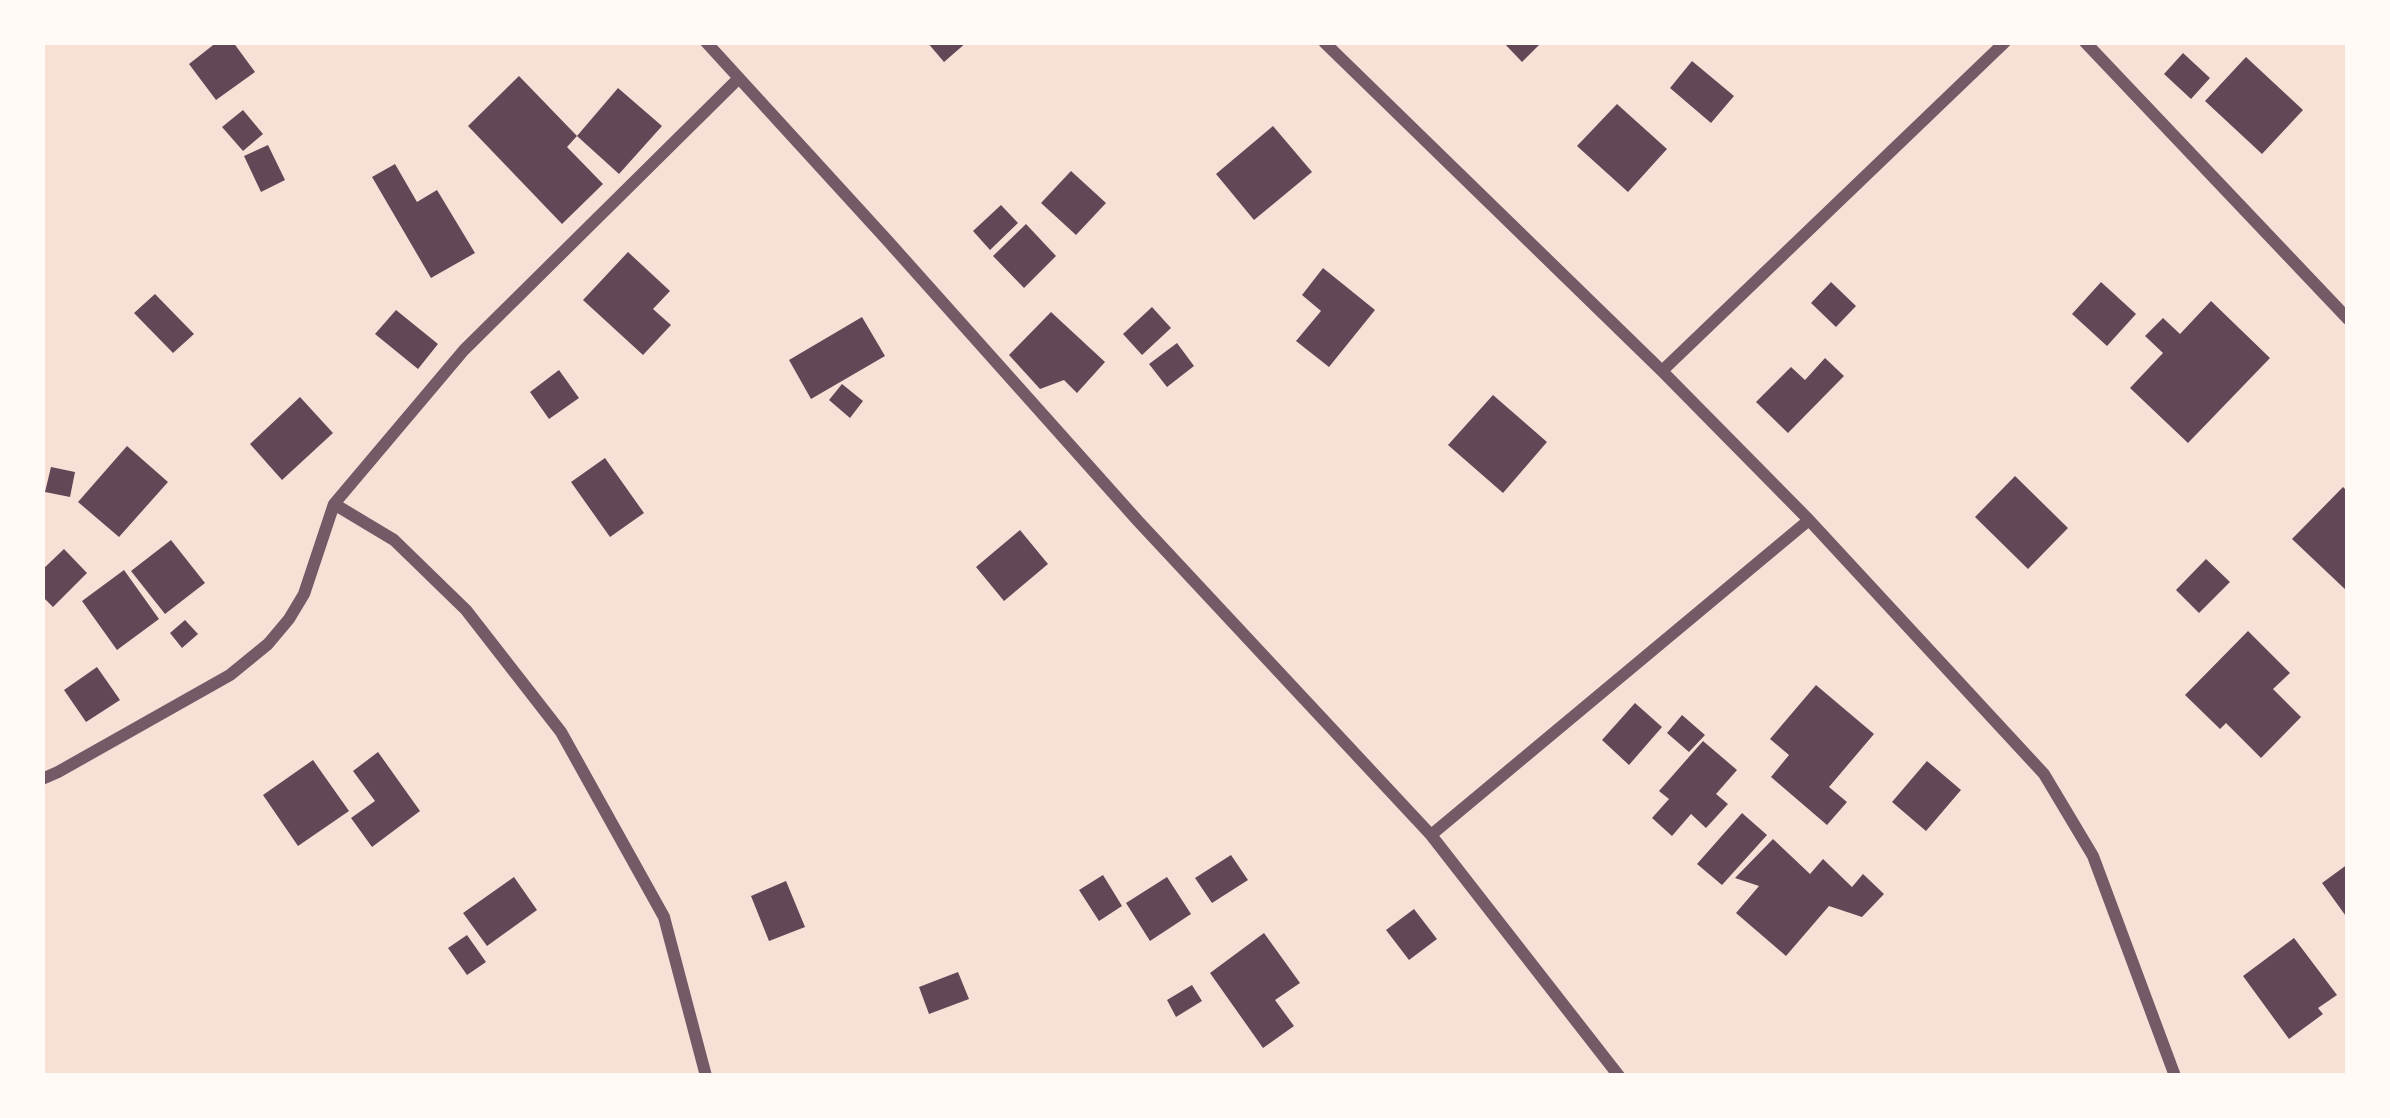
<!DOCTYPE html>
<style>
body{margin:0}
#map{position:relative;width:2390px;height:1118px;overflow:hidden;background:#f7e1d7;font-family:"Work Sans",sans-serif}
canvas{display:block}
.frame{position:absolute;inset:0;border:45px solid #fffaf5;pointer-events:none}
</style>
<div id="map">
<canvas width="2390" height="1118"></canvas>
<div class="frame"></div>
</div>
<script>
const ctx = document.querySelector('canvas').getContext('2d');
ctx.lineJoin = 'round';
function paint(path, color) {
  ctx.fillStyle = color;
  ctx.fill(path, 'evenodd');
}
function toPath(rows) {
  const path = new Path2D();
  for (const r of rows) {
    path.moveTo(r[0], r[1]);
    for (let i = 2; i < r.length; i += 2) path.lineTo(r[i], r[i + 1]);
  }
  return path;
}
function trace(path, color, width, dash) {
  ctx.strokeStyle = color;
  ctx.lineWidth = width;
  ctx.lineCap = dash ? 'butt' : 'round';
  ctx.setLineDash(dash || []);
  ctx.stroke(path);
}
const building = toPath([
 [217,42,233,42,255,72,216,100,189,64],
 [927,42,967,42,944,62],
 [1503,42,1542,42,1522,62],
 [2183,53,2210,78,2191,99,2164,74],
 [2246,57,2303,110,2262,154,2205,101],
 [1692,61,1734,96,1711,123,1670,88],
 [519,76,577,136,618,88,662,126,619,174,577,136,567,147,603,184,562,224,468,126],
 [1617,104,1667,149,1628,192,1577,146],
 [243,110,263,134,243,151,222,127],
 [1273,126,1312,172,1254,220,1216,174],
 [268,145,285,180,261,192,244,156],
 [395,164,417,202,437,190,475,253,431,278,372,177],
 [1071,171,1106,203,1076,235,1041,203],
 [1001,205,1018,223,990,250,973,231],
 [1026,224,1056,256,1024,288,993,256],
 [628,252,670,291,653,309,671,325,643,355,583,300],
 [1323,268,1375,310,1329,367,1296,341,1321,311,1302,295],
 [1831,282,1856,306,1836,327,1811,303],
 [2101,282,2136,314,2107,346,2072,314],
 [155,294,194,334,173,353,134,313],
 [2211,301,2270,358,2188,443,2130,388,2163,353,2145,336,2163,318,2180,334],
 [1152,307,1171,328,1142,355,1123,334],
 [396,310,438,344,418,369,375,334],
 [1051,312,1105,362,1077,393,1064,380,1040,389,1009,355],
 [862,317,885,356,811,399,789,360],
 [1177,343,1194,366,1167,387,1149,364],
 [1825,358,1844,376,1788,433,1756,402,1791,367,1805,380],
 [559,370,579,398,549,419,530,392],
 [842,384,863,401,850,418,829,400],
 [1493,395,1547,442,1503,493,1448,445],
 [300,397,333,433,282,480,250,444],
 [127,446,168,482,119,537,78,502],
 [605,458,644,513,610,537,571,482],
 [51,467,75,472,70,497,45,492],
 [2015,476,2068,528,2028,569,1975,517],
 [2343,487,2348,492,2348,592,2292,539],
 [1020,530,1048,564,1004,601,976,567],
 [171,540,205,583,165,614,131,571],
 [64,549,87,573,53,607,42,596,42,570],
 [2206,559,2230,582,2199,613,2176,590],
 [124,570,159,619,117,650,82,601],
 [185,620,198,634,182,648,170,633],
 [2248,631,2290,673,2273,689,2301,717,2261,758,2226,723,2220,729,2185,695],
 [97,667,120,700,86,722,64,690],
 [1816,685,1874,734,1829,787,1847,802,1827,825,1771,777,1789,755,1770,739],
 [1635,703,1662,727,1629,765,1602,740],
 [1682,715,1705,735,1689,752,1667,733],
 [1703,741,1737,770,1716,794,1728,804,1706,828,1691,814,1672,836,1652,818,1669,799,1659,791],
 [378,752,420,811,372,847,351,818,375,801,353,771],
 [313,760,349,811,298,846,263,795],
 [1927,761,1961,790,1926,831,1892,802],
 [1742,813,1767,835,1722,885,1697,864],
 [1773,839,1810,874,1823,859,1852,887,1863,874,1884,894,1862,917,1829,906,1786,956,1736,913,1759,886,1735,878],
 [1231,855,1248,880,1212,903,1195,878],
 [2348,864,2348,919,2322,883],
 [1103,875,1122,906,1099,921,1079,890],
 [514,877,537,910,487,946,463,913],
 [1167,877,1191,914,1150,941,1126,903],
 [786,881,805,927,769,941,751,896],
 [1414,909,1437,939,1409,960,1386,930],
 [1264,933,1300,983,1275,1000,1294,1026,1263,1048,1210,973],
 [467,935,486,962,467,975,448,948],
 [2294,938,2337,995,2318,1008,2323,1014,2289,1039,2243,976],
 [958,972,969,999,929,1014,919,987],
 [1192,985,1202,1001,1176,1017,1167,1000]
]);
const minor = toPath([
 [706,42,887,240,1138,521,1431,835,1619,1076],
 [1324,42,1662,371,1809,520,2044,774,2093,856,2175,1076],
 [2085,42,2348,319],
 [1662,371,2005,42],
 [334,504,394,540,466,610,561,732,664,917,706,1076],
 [42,779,58,772,230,675,268,644,289,619,304,594,334,504,464,350,739,78],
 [1431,835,1809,520]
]);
paint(building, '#644757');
trace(minor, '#755966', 12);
</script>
